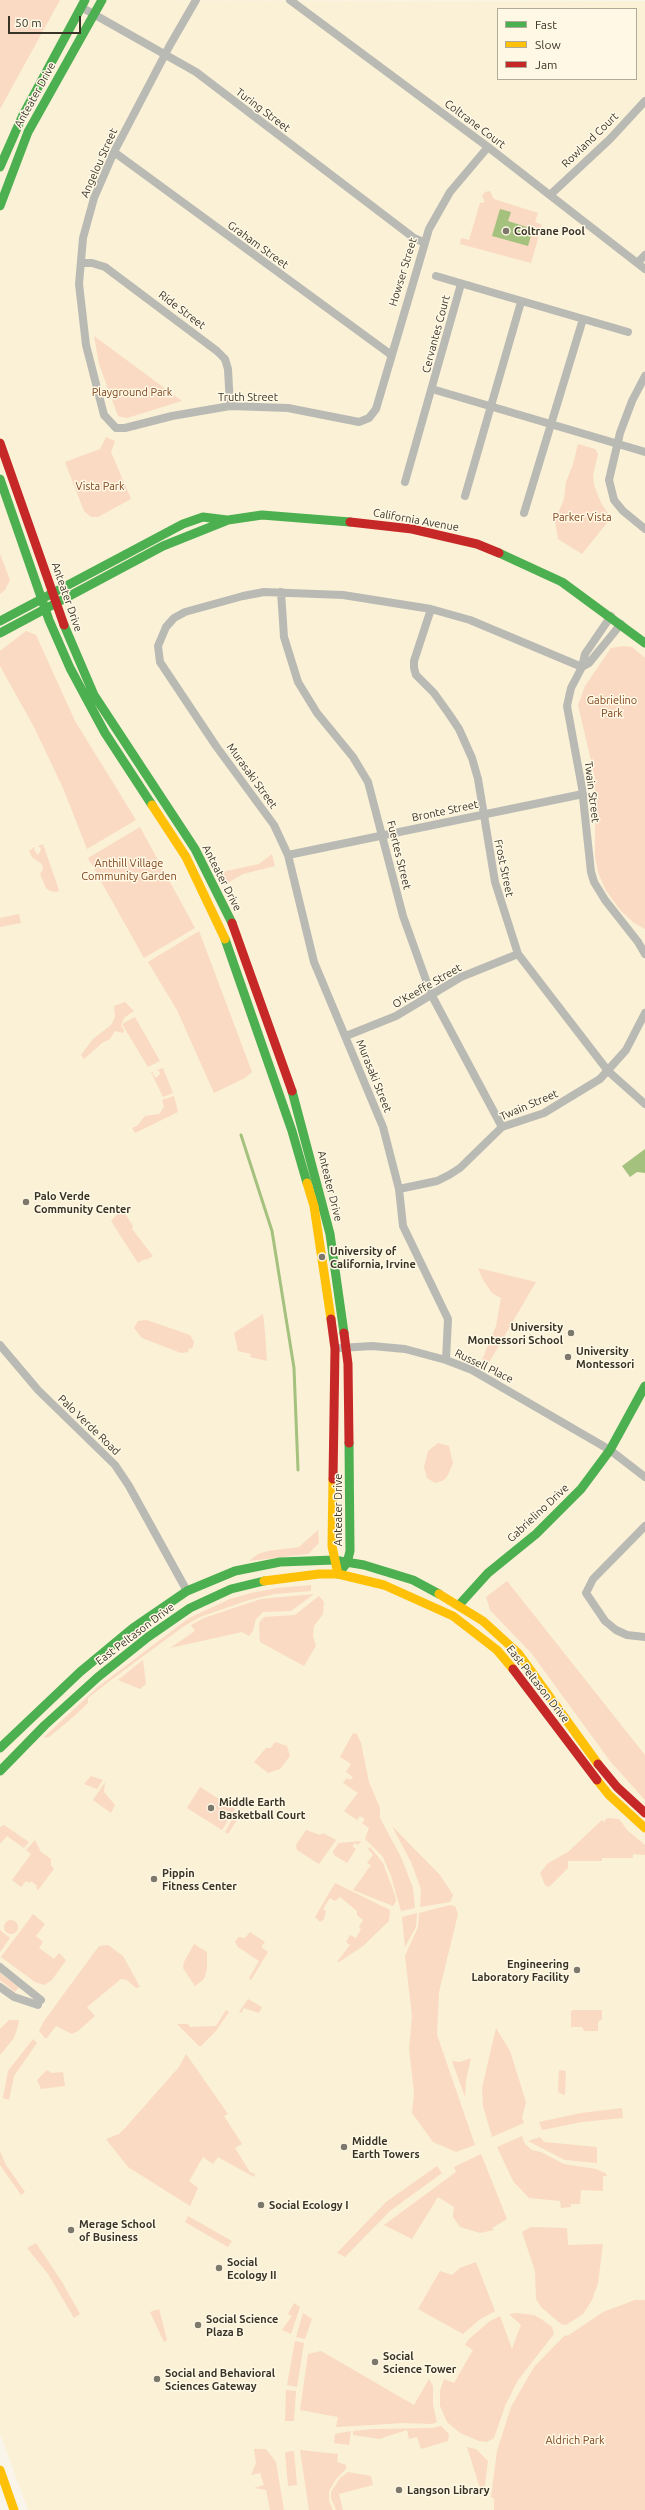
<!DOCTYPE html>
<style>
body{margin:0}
#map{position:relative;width:645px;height:2510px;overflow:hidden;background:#f9f5eb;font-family:Ubuntu,sans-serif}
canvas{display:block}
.legend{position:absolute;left:497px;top:8px;width:140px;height:72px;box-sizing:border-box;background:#fff8e5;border:1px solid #b0aa99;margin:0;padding:5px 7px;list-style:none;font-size:12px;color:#393428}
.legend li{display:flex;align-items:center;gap:8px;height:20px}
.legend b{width:20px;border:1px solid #b0aa99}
.scale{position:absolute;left:8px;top:16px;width:73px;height:18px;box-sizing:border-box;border:2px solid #393428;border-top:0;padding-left:5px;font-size:12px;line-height:14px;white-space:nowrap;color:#393428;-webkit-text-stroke:3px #fff8e5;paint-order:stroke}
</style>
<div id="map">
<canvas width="645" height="2510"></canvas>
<ul class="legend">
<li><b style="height:5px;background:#4caf50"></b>Fast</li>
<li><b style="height:5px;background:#ffc107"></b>Slow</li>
<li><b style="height:5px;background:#c62828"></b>Jam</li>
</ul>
<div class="scale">50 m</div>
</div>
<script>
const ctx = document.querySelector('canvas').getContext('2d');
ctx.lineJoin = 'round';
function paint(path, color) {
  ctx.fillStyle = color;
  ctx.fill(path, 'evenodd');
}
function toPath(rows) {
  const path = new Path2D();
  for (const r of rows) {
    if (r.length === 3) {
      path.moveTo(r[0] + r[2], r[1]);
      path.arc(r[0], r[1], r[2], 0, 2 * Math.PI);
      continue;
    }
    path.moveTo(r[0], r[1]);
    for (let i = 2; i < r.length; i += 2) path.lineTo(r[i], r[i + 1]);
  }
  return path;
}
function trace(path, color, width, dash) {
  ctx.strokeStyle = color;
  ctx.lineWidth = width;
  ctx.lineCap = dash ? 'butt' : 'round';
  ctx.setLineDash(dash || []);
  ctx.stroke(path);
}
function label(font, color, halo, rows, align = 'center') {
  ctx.font = font + ' Ubuntu,sans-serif';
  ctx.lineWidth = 3;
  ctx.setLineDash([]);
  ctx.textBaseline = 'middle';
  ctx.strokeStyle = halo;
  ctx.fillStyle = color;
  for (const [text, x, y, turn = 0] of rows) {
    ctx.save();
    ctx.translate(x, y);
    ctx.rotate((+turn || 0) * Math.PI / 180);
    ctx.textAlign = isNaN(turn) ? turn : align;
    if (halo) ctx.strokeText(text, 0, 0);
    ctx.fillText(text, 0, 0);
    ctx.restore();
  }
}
const built = toPath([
 [0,0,645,1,645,2510,28,2510,0,2434],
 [498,9,636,9,636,79,498,79]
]);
const green = toPath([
 [0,0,60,0,0,109],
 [490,191,494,199,538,213,535,222,542,225,531,263,460,244,461,238,469,240,480,203,485,202,482,196,485,192],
 [94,336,182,401,127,418,118,416,99,364],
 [106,437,115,441,111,452,131,499,98,517,91,517,84,511,65,462,100,449],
 [578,444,595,449,598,454,593,475,594,485,601,503,611,518,582,554,558,539,555,521,564,499,566,482,573,464],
 [0,554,10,580,5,590,0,594],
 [26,631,36,635,75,721,136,820,87,849,63,788,34,727,0,666,0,651],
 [623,646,632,647,645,658,645,929,634,923,620,910,605,889,598,872,595,856,595,778,578,705,585,686,611,648],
 [140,827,195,928,144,958,88,858],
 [43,844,59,890,57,892,50,891,46,888,40,874,43,869,42,864,32,857,29,851,35,847,34,850,38,855,41,850,40,847,37,847],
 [272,854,275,866,243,874,224,885,217,873,259,864],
 [19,914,21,923,0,927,0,918],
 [199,931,252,1072,245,1078,214,1093,177,1010,148,962],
 [125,1002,134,1011,124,1018,121,1025,124,1030,123,1033,115,1031,110,1039,102,1043,84,1059,81,1055,93,1039,111,1025,115,1017,114,1006],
 [135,1017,160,1061,148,1067,122,1024],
 [163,1068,173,1093,163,1097,151,1072,155,1072,152,1073,156,1078,160,1074,159,1071,156,1071],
 [174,1096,178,1112,135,1133,132,1128,137,1126,145,1116,159,1114,164,1107,162,1100],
 [122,1209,133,1226,132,1229,153,1256,146,1260,145,1259,138,1263,111,1221],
 [478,1268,536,1282,488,1364,482,1360,496,1326,501,1298,492,1293,483,1280],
 [263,1314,265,1332,267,1361,250,1357,251,1354,238,1351,234,1333],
 [147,1320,190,1335,194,1342,192,1349,189,1348,188,1352,181,1353,142,1338,134,1328,138,1321],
 [438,1443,449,1446,453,1463,448,1475,444,1480,435,1483,427,1478,424,1467,428,1451],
 [318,1530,319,1543,308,1554,249,1561,258,1554,268,1551,299,1547],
 [507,1581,645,1755,645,1800,610,1761,532,1654,490,1610,486,1597],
 [311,1585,311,1591,274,1594,249,1600,200,1617,184,1626,111,1680,88,1698,88,1703,71,1719,49,1737,43,1738,99,1686,189,1618,230,1599,251,1593,277,1588],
 [314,1594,291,1611,263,1612,256,1619,253,1631,249,1636,242,1632,170,1648,195,1631,191,1625,204,1618,261,1599],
 [319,1596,324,1602,323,1614,314,1626,313,1636,316,1646,304,1666,260,1642,259,1623,264,1617,295,1615],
 [143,1660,146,1684,140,1689,118,1680],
 [353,1733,357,1734,361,1743,369,1782,380,1808,380,1818,401,1857,413,1888,415,1908,401,1911,391,1876,383,1857,365,1839,369,1828,362,1823,365,1819,360,1816,357,1820,344,1811,358,1793,343,1783,347,1778,350,1780,353,1777,346,1772,351,1764,340,1757],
 [275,1742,287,1746,290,1756,280,1769,268,1773,254,1762,266,1748,271,1748],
 [91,1776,103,1780,97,1789,84,1784],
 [105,1782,104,1792,115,1805,111,1813,93,1800],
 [200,1787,235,1809,222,1830,187,1808],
 [237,1811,240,1815,228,1834,225,1832],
 [607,1818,619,1819,627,1830,645,1845,645,1855,633,1854,633,1858,602,1858,602,1861,568,1861,568,1868,549,1887,545,1885,540,1873,548,1863,568,1852,602,1820,604,1822],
 [4,1825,29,1842,24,1848,7,1836,0,1844,0,1827],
 [392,1826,440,1875,453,1895,450,1902,420,1907,421,1889,411,1862],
 [306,1830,320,1835,323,1833,336,1840,319,1864,297,1850,296,1845],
 [35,1840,41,1852,51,1859,51,1865,54,1869,38,1890,36,1888,37,1886,31,1881,29,1883,26,1881,21,1887,12,1880,31,1854,26,1850],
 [361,1841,358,1845,355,1843,352,1846,356,1849,347,1863,334,1855,333,1851,339,1843],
 [370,1847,383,1863,395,1895,396,1901,393,1906,353,1890,371,1865,367,1863,373,1855,368,1849],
 [335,1883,390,1910,389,1921,363,1946,339,1962,337,1962,350,1945,346,1942,350,1935,356,1938,361,1929,359,1927,363,1920,357,1915,357,1911,340,1897,335,1901,330,1898,323,1909,326,1911,324,1919,320,1922,315,1917],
 [450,1905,455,1906,458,1914,439,1992,437,2035,475,2145,456,2152,433,2142,412,2113,414,2092,409,2049,412,2016,405,1956,418,1927,419,1913],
 [417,1913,416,1927,405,1947,402,1917],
 [33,1914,45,1924,36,1936,43,1942,39,1948,54,1959,59,1953,66,1960,52,1980,44,1985,35,1982,1,1957],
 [11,1927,7],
 [0,1930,10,1938,0,1952],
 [250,1932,265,1942,261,1947,268,1952,251,1980,249,1978,259,1961,238,1947,235,1942,238,1937,245,1938],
 [194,1944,207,1952,207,1969,204,1979,195,1986,183,1968,184,1962],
 [108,1945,123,1956,140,1987,136,1988,127,1980,121,1979,87,2007,95,2016,78,2031,72,2034,56,2026,46,2039,39,2031,44,2021,99,1946],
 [0,1973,19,1987,15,1992,0,1980],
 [248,1999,262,2007,259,2013,244,2008,241,2013,239,2012],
 [226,2010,229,2012,215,2032,200,2047,177,2024,188,2024,190,2027,216,2026],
 [574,2010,602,2010,602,2019,598,2022,598,2031,584,2031,582,2027,571,2027,571,2011],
 [9,2020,19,2020,18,2026,14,2038,0,2055,0,2029],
 [496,2028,510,2051,526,2102,522,2118,524,2123,492,2137,483,2106,482,2088],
 [33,2039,37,2043,14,2076,9,2100,3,2098,8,2071],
 [186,2054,228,2114,224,2116,242,2144,235,2148,250,2172,255,2174,254,2177,218,2157,213,2164,203,2157,189,2181,198,2188,190,2206,128,2167,106,2139,119,2134,126,2127,179,2067],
 [471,2058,466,2080,465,2097,452,2061,460,2062],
 [47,2070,52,2073,63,2072,65,2086,41,2089,37,2080],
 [559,2070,566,2071,565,2095,559,2093,558,2090],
 [622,2108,623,2118,582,2122,542,2130,539,2122,581,2113],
 [522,2136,525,2144,532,2150,541,2152,564,2164,596,2169,605,2173,607,2176,603,2176,603,2191,581,2190,580,2204,571,2204,571,2207,561,2208,560,2201,529,2198,513,2181,497,2147],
 [540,2137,544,2142,597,2147,597,2163,565,2160,528,2141],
 [0,2151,6,2165,25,2192,21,2195,0,2165],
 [481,2154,507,2219,492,2228,494,2230,480,2233,460,2227,453,2217,454,2207,438,2197,412,2239,384,2225,456,2172,454,2167],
 [437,2166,442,2173,390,2211,345,2257,337,2253,386,2202],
 [188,2216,232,2241,228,2247,185,2222],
 [531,2227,567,2228,568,2245,603,2244,598,2283,592,2300,583,2314,566,2325,561,2324,541,2307,536,2299,535,2271,522,2232],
 [36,2243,62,2282,80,2314,74,2318,48,2274,27,2248],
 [476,2262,495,2311,479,2320,463,2334,418,2309,440,2271,452,2275,460,2268],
 [635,2300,645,2300,645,2510,494,2510,494,2499,491,2497,497,2451,511,2407,534,2367,564,2336,569,2335,603,2312],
 [294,2303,300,2307,291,2334,282,2330,292,2316,288,2314],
 [159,2309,167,2340,164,2342,150,2312],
 [303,2313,312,2319,305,2339,296,2337],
 [517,2313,534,2315,541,2319,552,2327,554,2334,518,2380,505,2406,494,2438,487,2442,479,2441,460,2433,447,2422,440,2406,440,2391,444,2379,454,2383,473,2350,465,2345,469,2339,490,2321,500,2316,512,2349,521,2325,509,2314],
 [295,2341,304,2343,297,2387,287,2385],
 [321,2351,414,2405,429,2379,433,2386,433,2405,437,2422,432,2424,404,2423,336,2427,338,2417,300,2410,308,2354],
 [286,2390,296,2391,294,2421,285,2421],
 [441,2426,449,2434,448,2441,421,2449,417,2437,409,2439,407,2430,379,2439,353,2435,353,2431,373,2429,432,2428],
 [351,2431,349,2445,334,2443,335,2434],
 [467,2447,476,2449,488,2461,484,2492,479,2485],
 [254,2449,266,2449,276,2462,284,2510,270,2510,266,2490,254,2488,264,2485,260,2473,251,2475,256,2463],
 [300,2450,338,2454,337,2462,346,2465,346,2469,336,2479,329,2491,329,2501,333,2510,309,2510],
 [294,2451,297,2485,288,2486,285,2452],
 [348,2472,371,2476,373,2485,339,2494,343,2510,336,2510,331,2498,331,2492,340,2478]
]);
const water = toPath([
 [500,209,511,212,508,221,533,229,528,246,492,236],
 [645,1149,645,1173,637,1172,630,1177,622,1166]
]);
const stream = toPath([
 [241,1135,272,1231,294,1368,298,1470]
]);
const street = toPath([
 [196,0,170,45,114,152,94,198,83,238,79,284,86,345,104,415,116,428,125,428,172,416,230,406,288,408,359,422,369,418,376,409,429,229,450,192,488,147],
 [290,0,488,147,645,269],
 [81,7,196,72,414,238,423,242],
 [114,152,390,354],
 [550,195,610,139,645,101],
 [638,262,645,255],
 [81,263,92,263,105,267,217,351,225,359,228,369,230,406],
 [436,276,628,332],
 [645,376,632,401,620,433,609,480,614,500,623,511,645,529],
 [432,389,645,452],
 [405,482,461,284],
 [465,496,521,302],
 [524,513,583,319],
 [281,592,284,637,298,682,317,713,353,757,368,782,403,916,431,994,502,1127],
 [431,609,414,661,414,668,416,675,434,693,449,714,459,729,472,758,478,779,495,882,518,954,608,1071,645,1104],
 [611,616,585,654,582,667,571,688,567,706,582,788,591,872,594,882,605,900,638,942,645,954],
 [582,667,589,663,621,624],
 [288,855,583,794],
 [346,1036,396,1016,461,977,518,954],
 [399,1189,437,1181,449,1175,460,1168,502,1127,544,1113,600,1079,626,1050,645,1013],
 [0,1345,38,1390,115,1465,129,1486,187,1591],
 [340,1348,372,1346,405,1349,446,1360,472,1370,610,1450,645,1477],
 [446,1360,448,1319,403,1226,399,1189,383,1127,314,962,288,855,274,825,216,746,160,662,158,646,166,627,174,618,185,612,243,596,264,592,343,595,431,609,470,620,582,667],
 [645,1526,593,1579,586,1593,605,1621,616,1630,627,1635,645,1637],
 [0,1967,41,2000],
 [0,1987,14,1997,38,2005]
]);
const fast = toPath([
 [0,167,22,117,85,0],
 [0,206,28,132,102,0],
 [0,479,49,620,70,668,105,733,152,805],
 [499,553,562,582,645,643],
 [0,621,183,524,203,517,227,520],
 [64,625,94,695,195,849,232,923],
 [0,633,163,546,228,520,262,515,350,522],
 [225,939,292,1131,307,1183],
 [292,1091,330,1234,344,1333],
 [338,1574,347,1563,350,1551,349,1443],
 [459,1605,488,1573,536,1534,581,1489,610,1450,645,1386],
 [0,1748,80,1672,133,1628,187,1591,235,1571,280,1562,334,1560,364,1565,413,1580,439,1594],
 [0,1771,45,1725,98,1677,148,1637,190,1608,231,1589,264,1581]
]);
const slow = toPath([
 [152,805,186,857,225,939],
 [307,1183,314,1206,331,1319],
 [333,1479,332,1546,338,1574],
 [264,1581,319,1574,338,1574,384,1585,453,1616,497,1650,513,1669],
 [439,1594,483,1621,518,1653,598,1764],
 [597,1780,609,1795,645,1828],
 [0,2470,14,2510]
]);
const jam = toPath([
 [0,443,64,625],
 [350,522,412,529,477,544,499,553],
 [232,923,292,1091],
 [331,1319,335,1349,333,1479],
 [344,1333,348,1364,349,1443],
 [513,1669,597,1780],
 [598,1764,617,1787,645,1813]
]);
const markers = [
 [506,231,4,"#7c786c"],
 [26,1202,4,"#7c786c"],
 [322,1257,4,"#7c786c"],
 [571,1333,4,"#7c786c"],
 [568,1357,4,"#7c786c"],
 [211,1808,4,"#7c786c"],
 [154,1879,4,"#7c786c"],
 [577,1970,4,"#7c786c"],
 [344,2147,4,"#7c786c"],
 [261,2205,4,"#7c786c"],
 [71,2230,4,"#7c786c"],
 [219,2268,4,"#7c786c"],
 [198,2325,4,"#7c786c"],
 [375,2362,4,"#7c786c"],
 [157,2379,4,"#7c786c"],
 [399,2490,4,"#7c786c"]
];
const streetNames = [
 ["Anteater Drive",35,95,-61],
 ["Turing Street",263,110,37],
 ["Coltrane Court",475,124,37],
 ["Rowland Court",590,140,-44],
 ["Angelou Street",99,163,-66],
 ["Graham Street",258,245,36],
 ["Howser Street",403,272,-73],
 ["Ride Street",182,310,37],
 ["Cervantes Court",436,334,-75],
 ["Truth Street",248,397],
 ["California Avenue",416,520,10],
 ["Anteater Drive",67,597,71],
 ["Murasaki Street",252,776,54],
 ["Twain Street",592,792,83],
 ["Bronte Street",445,811,-12],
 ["Fuertes Street",399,855,76],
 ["Frost Street",504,868,78],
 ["Anteater Drive",222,878,63],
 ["O'Keeffe Street",427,986,-30],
 ["Murasaki Street",374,1076,68],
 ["Twain Street",529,1105,-23],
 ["Anteater Drive",330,1186,76],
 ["Russell Place",484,1366,26],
 ["Palo Verde Road",89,1425,44],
 ["Anteater Drive",338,1510,-90],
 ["Gabrielino Drive",538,1513,-43],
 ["East Peltason Drive",135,1634,-37],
 ["East Peltason Drive",538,1684,52]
];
const poiNames = [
 ["Coltrane Pool",514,231],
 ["Palo Verde",34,1196],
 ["Community Center",34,1209],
 ["University of",330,1251],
 ["California, Irvine",330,1264],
 ["University",563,1327,"right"],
 ["Montessori School",563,1340,"right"],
 ["University",576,1351],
 ["Montessori",576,1364],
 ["Middle Earth",219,1802],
 ["Basketball Court",219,1815],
 ["Pippin",162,1873],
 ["Fitness Center",162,1886],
 ["Engineering",569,1964,"right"],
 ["Laboratory Facility",569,1977,"right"],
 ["Middle",352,2141],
 ["Earth Towers",352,2154],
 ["Social Ecology I",269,2205],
 ["Merage School",79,2224],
 ["of Business",79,2237],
 ["Social",227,2262],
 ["Ecology II",227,2275],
 ["Social Science",206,2319],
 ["Plaza B",206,2332],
 ["Social",383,2356],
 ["Science Tower",383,2369],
 ["Social and Behavioral",165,2373],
 ["Sciences Gateway",165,2386],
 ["Langson Library",407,2490]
];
const parkNames = [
 ["Playground Park",132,392],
 ["Vista Park",100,486],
 ["Parker Vista",582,517],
 ["Gabrielino",612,700],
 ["Park",612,713],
 ["Anthill Village",129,863],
 ["Community Garden",129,876],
 ["Aldrich Park",575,2440]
];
paint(built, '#faf1d6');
paint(green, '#fadac2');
paint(water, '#a4c17e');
trace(stream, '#a4c17e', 3);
trace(street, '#babab5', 8);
trace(fast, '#4caf50', 9);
trace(slow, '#ffc107', 9);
trace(jam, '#c62828', 9);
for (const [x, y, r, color] of markers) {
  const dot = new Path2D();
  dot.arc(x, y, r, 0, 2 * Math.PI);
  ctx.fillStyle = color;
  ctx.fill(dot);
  trace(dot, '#fff8e5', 1.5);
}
label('11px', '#393428', '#fff8e5', streetNames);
label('bold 11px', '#393428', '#fff8e5', poiNames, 'left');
label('11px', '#7e441c', '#fff8e5', parkNames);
</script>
